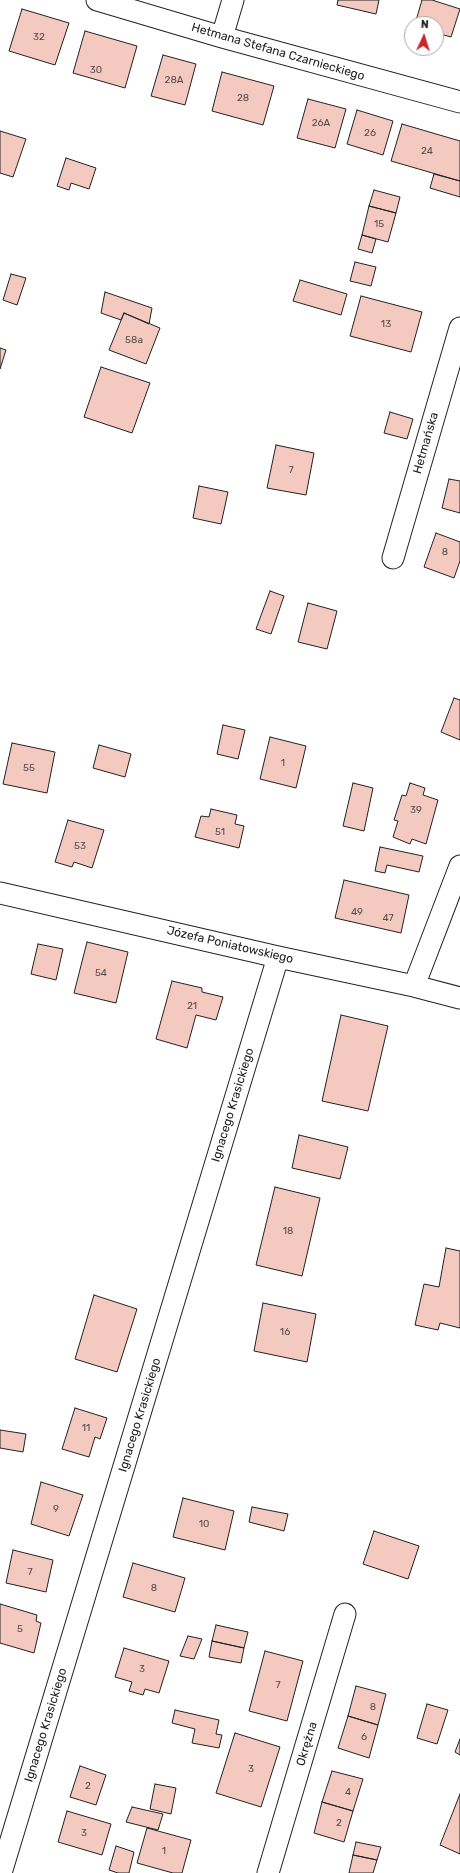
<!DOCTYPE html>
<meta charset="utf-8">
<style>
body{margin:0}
#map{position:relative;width:460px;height:1873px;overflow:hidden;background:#fff;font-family:Rubik,sans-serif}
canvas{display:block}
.north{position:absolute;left:404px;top:16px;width:40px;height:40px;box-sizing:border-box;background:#fff;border:1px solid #a7a7a7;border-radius:50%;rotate:4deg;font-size:11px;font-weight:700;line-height:16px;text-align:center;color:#222}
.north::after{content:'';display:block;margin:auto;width:14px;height:18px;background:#c62828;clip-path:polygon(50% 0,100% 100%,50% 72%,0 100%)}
</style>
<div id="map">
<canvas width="460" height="1873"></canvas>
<div class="north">N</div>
</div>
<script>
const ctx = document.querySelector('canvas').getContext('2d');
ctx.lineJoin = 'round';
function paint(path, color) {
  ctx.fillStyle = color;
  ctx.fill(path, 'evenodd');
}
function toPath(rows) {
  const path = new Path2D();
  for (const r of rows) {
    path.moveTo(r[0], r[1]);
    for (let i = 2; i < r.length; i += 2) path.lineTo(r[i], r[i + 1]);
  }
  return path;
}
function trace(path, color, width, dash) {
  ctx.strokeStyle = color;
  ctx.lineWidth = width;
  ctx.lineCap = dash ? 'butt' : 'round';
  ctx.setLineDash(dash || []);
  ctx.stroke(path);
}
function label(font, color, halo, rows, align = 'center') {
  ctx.font = font + ' Rubik,sans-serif';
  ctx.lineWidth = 3;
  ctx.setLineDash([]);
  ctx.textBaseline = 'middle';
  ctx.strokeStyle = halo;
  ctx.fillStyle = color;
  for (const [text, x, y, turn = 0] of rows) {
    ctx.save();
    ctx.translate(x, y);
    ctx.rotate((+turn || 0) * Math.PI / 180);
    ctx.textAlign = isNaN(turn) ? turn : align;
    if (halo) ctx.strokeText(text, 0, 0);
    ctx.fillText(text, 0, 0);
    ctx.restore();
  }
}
const building = toPath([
 [338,0,379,0,376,14,337,5,338,0],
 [422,0,432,0,460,9,451,37,436,33,436,24,415,24,422,0],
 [22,9,69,23,55,65,9,51,22,9],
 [85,31,137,46,125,88,73,73,85,31],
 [163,55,196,64,185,105,151,96,163,55],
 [222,72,274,86,263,125,212,111,222,72],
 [308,99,346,109,335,148,297,138,308,99],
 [357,110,393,121,383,155,347,144,357,110],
 [402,124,460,141,460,181,391,161,402,124],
 [0,131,26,139,13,177,0,173,0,131],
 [66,158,96,168,89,189,71,183,69,190,57,186,66,158],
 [434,174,460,181,460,197,430,188,434,174],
 [374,190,400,197,396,213,369,206,374,190],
 [369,206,396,213,388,242,362,235,369,206],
 [362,235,376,239,372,253,358,249,362,235],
 [355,262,376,267,371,286,350,281,355,262],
 [11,274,26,278,17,305,3,300,11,274],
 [300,280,347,294,341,315,293,301,300,280],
 [105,292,152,308,149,324,124,313,121,320,101,313,105,292],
 [361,296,422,312,411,352,350,336,361,296],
 [124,313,160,328,146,364,109,350,124,313],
 [0,348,6,350,0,369,0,348],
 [101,367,150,383,132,433,84,417,101,367],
 [390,412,413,419,407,439,384,433,390,412],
 [276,445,314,453,306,495,267,488,276,445],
 [449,479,460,481,460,513,442,508,449,479],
 [199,486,228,492,221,524,193,518,199,486],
 [436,533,460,542,460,561,454,578,424,567,436,533],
 [270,591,284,596,271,634,256,629,270,591],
 [308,603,337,611,327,649,298,642,308,603],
 [454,698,460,700,460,740,441,732,454,698],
 [223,725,245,730,238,759,217,754,223,725],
 [270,737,306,746,296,788,260,779,270,737],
 [12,743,55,752,47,793,3,784,12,743],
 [99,745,131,754,125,777,93,768,99,745],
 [353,783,373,788,364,831,343,826,353,783],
 [410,783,425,788,423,795,438,800,426,844,412,839,410,844,393,837,398,821,394,820,402,795,406,796,410,783],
 [211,809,237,815,235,824,244,826,239,848,195,837,201,816,209,817,211,809],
 [68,820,104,830,92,868,74,862,72,867,55,862,68,820],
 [380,847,423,856,419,872,387,865,385,873,375,871,380,847],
 [344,880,409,895,401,933,335,918,344,880],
 [87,942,128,952,116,1003,74,993,87,942],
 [38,944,63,949,56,980,31,974,38,944],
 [172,981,202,988,202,992,223,997,216,1020,196,1015,187,1048,156,1039,172,981],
 [341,1015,388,1026,368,1111,322,1101,341,1015],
 [299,1135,348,1147,340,1179,292,1168,299,1135],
 [275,1187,320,1198,302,1276,256,1265,275,1187],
 [446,1248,460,1251,460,1328,440,1323,438,1330,415,1325,424,1284,439,1287,446,1248],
 [94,1295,137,1309,117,1372,75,1359,94,1295],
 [263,1303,316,1314,307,1362,254,1351,263,1303],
 [75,1408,107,1418,100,1439,95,1437,89,1457,62,1449,75,1408],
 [0,1430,26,1434,23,1452,0,1448,0,1430],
 [41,1482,83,1495,69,1536,31,1524,41,1482],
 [183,1498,234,1511,225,1550,173,1537,183,1498],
 [252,1507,288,1514,284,1531,249,1522,252,1507],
 [374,1531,419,1546,408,1579,363,1564,374,1531],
 [13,1550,53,1560,46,1592,6,1583,13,1550],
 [133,1563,185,1578,175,1612,123,1597,133,1563],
 [0,1604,37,1615,36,1621,41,1623,34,1653,0,1643,0,1604],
 [216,1625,248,1632,244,1648,212,1641,216,1625],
 [188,1636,202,1639,194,1659,180,1656,188,1636],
 [212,1641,244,1648,241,1663,209,1657,212,1641],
 [124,1648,169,1661,159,1693,145,1689,143,1695,129,1691,132,1682,115,1677,124,1648],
 [265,1651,303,1661,287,1721,249,1711,265,1651],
 [356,1686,386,1694,378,1725,348,1716,356,1686],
 [427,1704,448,1710,437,1744,417,1738,427,1704],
 [175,1710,219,1720,216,1734,222,1735,219,1748,192,1743,195,1729,172,1723,175,1710],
 [348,1716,378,1725,369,1758,338,1748,348,1716],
 [235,1733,280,1747,261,1807,216,1793,235,1733],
 [460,1739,460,1755,455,1752,460,1739],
 [80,1766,106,1775,96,1805,70,1797,80,1766],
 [332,1771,363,1779,353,1811,322,1802,332,1771],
 [155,1784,176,1788,171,1814,150,1809,155,1784],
 [460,1794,460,1854,440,1845,460,1794],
 [322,1802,353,1811,344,1842,314,1833,322,1802],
 [132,1807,163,1814,158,1830,126,1822,132,1807],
 [67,1811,111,1824,102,1855,58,1842,67,1811],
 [147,1828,191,1840,182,1873,173,1873,137,1863,147,1828],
 [356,1842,381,1847,377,1860,353,1855,356,1842],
 [116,1846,134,1852,129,1873,118,1873,109,1870,116,1846],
 [353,1855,377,1860,373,1873,349,1873,353,1855]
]);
const minor = toPath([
 [97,0,222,37,460,102],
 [222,37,233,0],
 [393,558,460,328],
 [0,893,278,957,414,986,460,998],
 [414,986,460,866],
 [1,1873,278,957],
 [268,1873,345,1614]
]);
const numberNames = [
 ["32",39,37],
 ["30",96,70],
 ["28A",174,80],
 ["28",243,98],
 ["26A",321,123],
 ["26",370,133],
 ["24",427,151],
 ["15",379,224],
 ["13",386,324],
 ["58a",134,340],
 ["7",291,470],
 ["8",445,552],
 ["1",283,763],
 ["55",29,768],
 ["39",416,810],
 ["51",220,832],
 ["53",80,846],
 ["49",357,912],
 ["47",388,918],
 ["54",101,973],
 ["21",192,1006],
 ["18",288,1231],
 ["16",285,1332],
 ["11",86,1428],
 ["9",56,1509],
 ["10",204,1524],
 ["7",30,1572],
 ["8",154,1588],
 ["5",20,1629],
 ["3",142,1669],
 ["7",278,1685],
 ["8",373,1707],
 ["6",364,1737],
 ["3",251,1769],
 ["2",88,1786],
 ["4",348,1792],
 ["2",339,1823],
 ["3",84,1833],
 ["1",164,1851]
];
const streetNames = [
 ["Hetmana Stefana Czarnieckiego",278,52,16],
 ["Hetmańska",426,443,-74],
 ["Józefa Poniatowskiego",230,945,13],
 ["Ignacego Krasickiego",233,1105,-73],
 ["Ignacego Krasickiego",140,1415,-73],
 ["Ignacego Krasickiego",46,1725,-73],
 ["Okrężna",307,1744,-73]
];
paint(building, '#f3c9c0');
trace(building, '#222', 1);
trace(minor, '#222', 23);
trace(minor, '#fff', 21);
label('10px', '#564c4a', null, numberNames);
label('12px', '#222', '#fff', streetNames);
</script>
